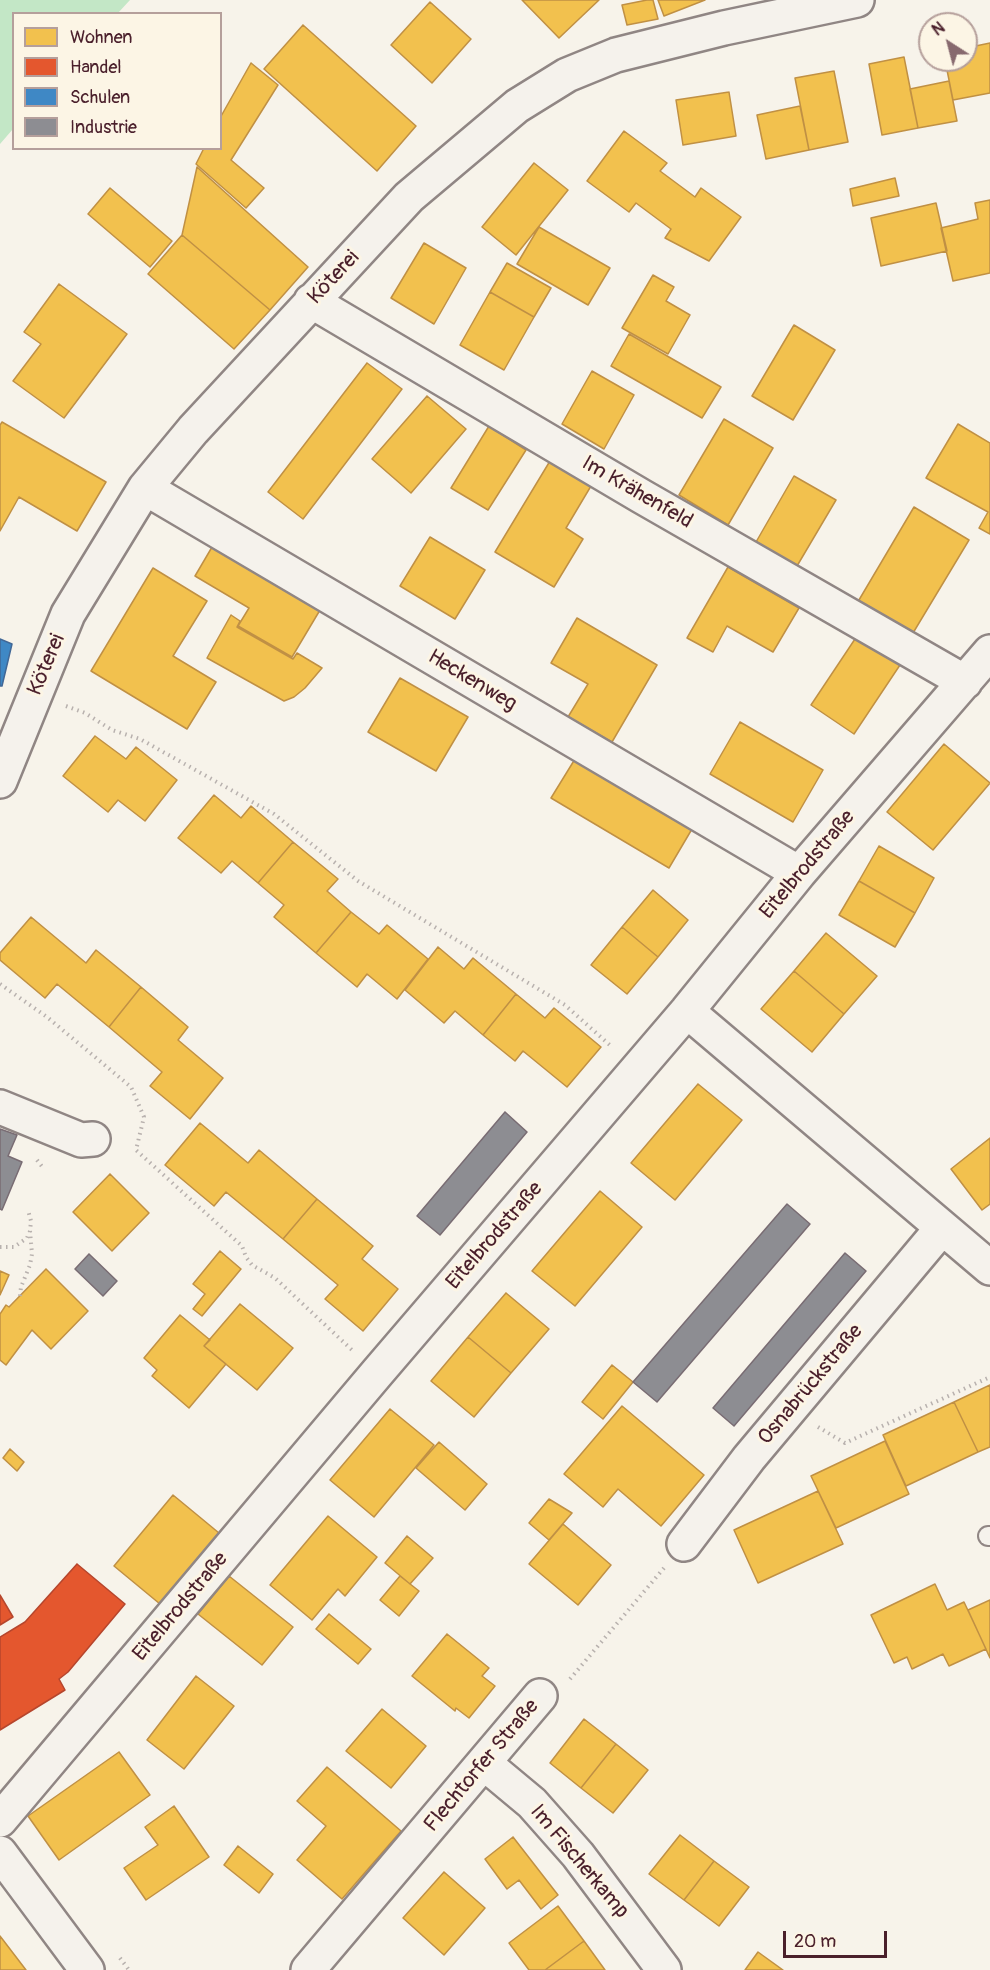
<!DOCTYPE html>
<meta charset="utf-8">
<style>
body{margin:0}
#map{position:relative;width:990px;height:1970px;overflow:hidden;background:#f7f3ea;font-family:Pangolin,sans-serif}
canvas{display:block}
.legend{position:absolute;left:12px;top:12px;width:210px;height:138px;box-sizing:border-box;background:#fcf5e5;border:2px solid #b59f9b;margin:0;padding:8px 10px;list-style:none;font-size:18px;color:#4a1f2b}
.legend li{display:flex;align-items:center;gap:12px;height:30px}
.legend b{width:30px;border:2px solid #b59f9b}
.north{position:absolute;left:918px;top:12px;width:60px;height:60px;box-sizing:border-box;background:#fcf5e5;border:2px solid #b59f9b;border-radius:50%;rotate:324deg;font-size:16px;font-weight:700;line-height:24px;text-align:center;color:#4a1f2b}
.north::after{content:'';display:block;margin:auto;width:21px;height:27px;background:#87696e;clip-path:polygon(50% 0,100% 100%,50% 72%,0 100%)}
.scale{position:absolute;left:783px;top:1931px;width:104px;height:27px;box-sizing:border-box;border:3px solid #4a1f2b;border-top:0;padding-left:8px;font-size:18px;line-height:21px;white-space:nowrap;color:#4a1f2b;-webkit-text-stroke:4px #fcf5e5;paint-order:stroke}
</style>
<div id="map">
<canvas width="990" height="1970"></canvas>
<ul class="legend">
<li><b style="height:16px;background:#f2c14e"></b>Wohnen</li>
<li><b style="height:16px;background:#e4572e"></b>Handel</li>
<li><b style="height:16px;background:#3f88c5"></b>Schulen</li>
<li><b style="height:16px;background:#8d8d92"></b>Industrie</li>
</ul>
<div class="north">N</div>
<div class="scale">20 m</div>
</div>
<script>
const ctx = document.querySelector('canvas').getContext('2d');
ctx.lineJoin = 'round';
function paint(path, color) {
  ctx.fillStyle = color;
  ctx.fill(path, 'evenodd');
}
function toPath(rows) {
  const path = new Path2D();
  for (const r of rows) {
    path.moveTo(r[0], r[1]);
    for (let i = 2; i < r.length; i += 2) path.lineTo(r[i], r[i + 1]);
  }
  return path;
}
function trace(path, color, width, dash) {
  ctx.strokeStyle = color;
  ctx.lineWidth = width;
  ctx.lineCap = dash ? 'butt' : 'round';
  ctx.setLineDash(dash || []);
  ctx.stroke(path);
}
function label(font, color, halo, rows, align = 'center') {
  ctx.font = font + ' Pangolin,sans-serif';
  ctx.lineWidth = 6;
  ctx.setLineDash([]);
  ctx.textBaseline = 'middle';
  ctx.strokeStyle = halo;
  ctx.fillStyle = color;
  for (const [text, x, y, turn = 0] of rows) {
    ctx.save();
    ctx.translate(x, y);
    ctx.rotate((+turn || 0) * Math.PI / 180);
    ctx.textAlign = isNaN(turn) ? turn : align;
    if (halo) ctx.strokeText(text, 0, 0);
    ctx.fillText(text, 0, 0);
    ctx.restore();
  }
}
const green = toPath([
 [0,0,130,0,118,13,14,14,13,129,0,144]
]);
const homes = toPath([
 [522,0,599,0,559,38,522,0],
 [647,0,653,0,658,19,627,25,622,5,647,0],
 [658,0,705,0,664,16,658,0],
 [430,2,471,39,432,83,391,45,430,2],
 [303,25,416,126,377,171,264,69,303,25],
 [990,43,990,93,953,100,945,60,966,60,966,48,990,43],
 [904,57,918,128,882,135,869,64,904,57],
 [251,63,278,85,231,160,264,188,246,208,196,164,204,148,220,148,220,118,251,63],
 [834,71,848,142,809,150,795,78,834,71],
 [949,81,957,121,918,128,910,89,949,81],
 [729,92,736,136,683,145,676,100,729,92],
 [800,106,809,150,766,159,757,115,800,106],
 [624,131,667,163,660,171,695,197,701,188,741,217,709,261,665,238,671,229,636,203,629,212,587,181,624,131],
 [534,163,568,190,516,255,482,227,534,163],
 [197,167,308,267,270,310,182,235,197,167],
 [895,178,899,196,853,206,850,189,895,178],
 [110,188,172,241,150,267,88,214,110,188],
 [990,200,990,273,953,281,941,228,978,219,975,203,990,200],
 [936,203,947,251,881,266,871,218,936,203],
 [539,227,610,268,588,305,517,264,539,227],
 [182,235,270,310,234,349,148,274,182,235],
 [424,243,466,268,434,324,391,298,424,243],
 [507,263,551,288,534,317,490,292,507,263],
 [653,275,674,287,666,301,690,315,668,354,622,328,653,275],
 [59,284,127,334,64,418,13,381,41,344,24,332,59,284],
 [490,292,534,317,504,370,460,345,490,292],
 [794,325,835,350,793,420,752,396,794,325],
 [629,334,721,387,702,418,611,366,629,334],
 [367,363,402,389,303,519,268,492,367,363],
 [592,371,634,395,604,449,562,424,592,371],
 [427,396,466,429,411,493,372,459,427,396],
 [724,419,773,448,728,525,679,495,724,419],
 [2,422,106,482,77,531,19,497,0,531,0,425,2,422],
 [958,424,990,443,990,534,979,528,988,512,926,478,958,424],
 [489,426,526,450,488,510,451,488,489,426],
 [550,461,591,486,566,528,583,539,554,587,495,552,550,461],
 [794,476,836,500,797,566,756,542,794,476],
 [914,507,969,540,910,638,856,605,914,507],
 [430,537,485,570,455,619,400,586,430,537],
 [215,542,323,605,292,657,238,626,249,608,195,576,215,542],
 [728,567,799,608,773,652,727,626,713,652,687,638,728,567],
 [153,568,207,601,173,656,216,682,187,729,91,671,153,568],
 [231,615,240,621,237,627,293,659,297,653,322,668,305,688,294,697,284,701,207,658,231,615],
 [577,618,657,665,612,742,568,717,588,684,551,663,577,618],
 [857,636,900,665,854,734,811,705,857,636],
 [400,678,468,717,436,771,368,732,400,678],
 [740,722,823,770,793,822,710,774,740,722],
 [95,736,126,759,136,747,177,780,145,821,118,800,108,812,63,776,95,736],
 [944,744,990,783,933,850,887,812,944,744],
 [575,759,692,829,669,868,551,798,575,759],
 [214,795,241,818,251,806,293,842,258,883,232,861,221,873,178,838,214,795],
 [293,842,338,879,327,891,351,912,316,953,274,917,284,905,258,883,293,842],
 [879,846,934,878,915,913,859,881,879,846],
 [859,881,915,913,895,947,839,915,859,881],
 [653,890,688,920,658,957,622,927,653,890],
 [351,912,379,934,387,925,428,959,397,999,367,974,357,987,316,953,351,912],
 [31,917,86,963,96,950,141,987,109,1027,57,984,45,998,0,960,0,953,31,917],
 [622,927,658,957,627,994,591,965,622,927],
 [826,933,877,976,844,1014,794,971,826,933],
 [438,947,464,969,473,958,516,994,483,1035,455,1011,444,1023,405,990,438,947],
 [794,971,844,1014,812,1052,761,1009,794,971],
 [141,987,188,1027,178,1040,223,1078,190,1119,150,1086,162,1072,109,1027,141,987],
 [516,994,545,1018,554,1008,601,1047,567,1087,523,1051,515,1061,483,1035,516,994],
 [698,1084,742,1120,675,1200,631,1163,698,1084],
 [200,1123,248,1163,259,1150,317,1199,283,1239,226,1192,214,1206,165,1165,200,1123],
 [990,1138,990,1204,982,1210,951,1169,990,1138],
 [110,1174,149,1213,112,1251,73,1212,110,1174],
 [600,1191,642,1227,575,1306,532,1271,600,1191],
 [317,1199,373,1246,362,1259,398,1289,363,1331,325,1299,338,1285,283,1239,317,1199],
 [220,1251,241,1269,202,1316,193,1309,205,1294,193,1284,220,1251],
 [46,1269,88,1311,51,1349,32,1330,6,1365,0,1360,0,1314,6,1305,9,1307,46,1269],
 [0,1271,9,1275,0,1295,0,1271],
 [506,1293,549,1329,511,1373,468,1337,506,1293],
 [240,1304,293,1348,257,1390,204,1346,240,1304],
 [180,1315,210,1340,204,1346,226,1364,189,1408,152,1376,157,1370,144,1358,180,1315],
 [468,1337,511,1373,474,1417,431,1381,468,1337],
 [612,1365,633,1382,603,1419,582,1402,612,1365],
 [990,1385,990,1447,978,1452,954,1402,990,1385],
 [954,1402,978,1452,906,1486,883,1435,954,1402],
 [622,1406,704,1475,661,1526,618,1489,603,1507,564,1474,622,1406],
 [390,1409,434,1445,374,1517,330,1480,390,1409],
 [885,1441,909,1494,836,1528,811,1476,885,1441],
 [439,1442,487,1484,465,1510,416,1468,439,1442],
 [10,1449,24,1462,17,1471,3,1458,10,1449],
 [818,1491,843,1544,758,1583,734,1530,818,1491],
 [173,1495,219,1533,160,1604,114,1566,173,1495],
 [549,1499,572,1513,549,1540,529,1523,549,1499],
 [328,1516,377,1557,345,1596,338,1589,312,1620,270,1585,328,1516],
 [563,1524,611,1565,578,1605,529,1564,563,1524],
 [407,1536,433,1558,410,1584,385,1563,407,1536],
 [229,1576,293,1627,262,1665,198,1614,229,1576],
 [400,1576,419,1591,399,1616,380,1600,400,1576],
 [935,1584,947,1610,964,1602,986,1649,949,1666,943,1654,912,1669,907,1657,894,1663,871,1615,935,1584],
 [990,1600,990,1658,968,1610,990,1600],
 [329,1614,371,1649,358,1664,316,1629,329,1614],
 [447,1634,489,1668,482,1676,495,1686,469,1718,456,1708,455,1711,412,1676,447,1634],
 [196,1676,234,1706,184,1769,147,1740,196,1676],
 [382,1709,426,1746,391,1788,346,1751,382,1709],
 [584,1719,616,1744,581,1788,550,1763,584,1719],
 [616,1744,648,1770,613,1813,581,1788,616,1744],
 [119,1752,150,1795,59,1860,28,1816,119,1752],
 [327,1767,401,1831,342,1899,297,1860,326,1826,297,1801,327,1767],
 [174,1806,209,1857,146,1900,124,1868,158,1845,145,1827,174,1806],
 [680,1835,714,1861,684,1900,649,1874,680,1835],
 [513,1837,558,1895,541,1909,519,1880,507,1889,485,1859,513,1837],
 [238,1846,273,1874,259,1893,224,1865,238,1846],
 [714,1861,749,1887,719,1926,684,1900,714,1861],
 [444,1872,485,1908,444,1955,403,1918,444,1872],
 [558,1906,584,1941,545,1970,529,1970,509,1943,558,1906],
 [0,1936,26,1970,0,1970,0,1936],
 [584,1941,605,1970,545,1970,584,1941],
 [758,1952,783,1970,745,1970,758,1952]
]);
const shops = toPath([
 [77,1564,125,1604,68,1672,59,1679,65,1690,0,1730,0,1637,25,1622,77,1564],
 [0,1595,13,1617,0,1625,0,1595]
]);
const schools = toPath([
 [0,639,12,644,2,686,0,686,0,639]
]);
const industry = toPath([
 [505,1112,527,1132,440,1235,417,1216,505,1112],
 [0,1129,17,1135,8,1156,22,1162,2,1210,0,1209,0,1129],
 [787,1204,810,1224,657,1402,633,1382,787,1204],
 [845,1253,866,1271,734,1426,713,1408,845,1253],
 [89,1254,117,1281,103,1296,75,1269,89,1254]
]);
const path = toPath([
 [66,706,85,713,112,730,140,739,274,814,358,881,565,1005,612,1047],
 [0,984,47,1017,131,1087,144,1117,136,1150,242,1246,246,1257,252,1265,275,1278,352,1350],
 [37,1160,44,1169],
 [0,1247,14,1247,27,1238,30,1231,31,1221,28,1210],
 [20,1296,21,1287,30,1265,32,1254,30,1231],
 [818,1427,845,1443,990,1377],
 [570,1679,664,1568],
 [120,1958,129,1970]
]);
const lane = toPath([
 [988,1536,990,1536]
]);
const street = toPath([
 [311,301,641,496,965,682],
 [145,488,799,873],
 [0,781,68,614,145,488,193,430,409,197,517,106,567,75,616,55,724,28,857,0],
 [687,1011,990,1268],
 [0,1107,81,1140,93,1139],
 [684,1544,749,1458,942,1228],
 [484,1763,532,1803,578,1855,664,1970],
 [0,1820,377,1373,687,1011,799,873,990,652],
 [308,1970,540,1696]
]);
const secondary = toPath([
 [0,1853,87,1970]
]);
const streetNames = [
 ["Köterei",334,278,-47],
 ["Im Krähenfeld",637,493,30],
 ["Köterei",47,665,-67],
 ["Heckenweg",472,681,31],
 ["Eitelbrodstraße",808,865,-50],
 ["Eitelbrodstraße",495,1236,-49],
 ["Osnabrückstraße",811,1385,-50],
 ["Eitelbrodstraße",181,1607,-50],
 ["Flechtorfer Straße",482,1766,-50],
 ["Im Fischerkamp",579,1862,50]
];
paint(green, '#c3e7c6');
paint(homes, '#f2c14e');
trace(homes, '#c09044', 1.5);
paint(shops, '#e4572e');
trace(shops, '#b6462d', 1.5);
paint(schools, '#3f88c5');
trace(schools, '#426897', 1.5);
paint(industry, '#8d8d92');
trace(industry, '#796c73', 1.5);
trace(lane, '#908684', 22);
trace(street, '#908684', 38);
trace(secondary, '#908684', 38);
trace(path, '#b8b1ae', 4, [1.5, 4.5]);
trace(lane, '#f5f2ec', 18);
trace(street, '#f5f2ec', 33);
trace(secondary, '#f5f2ec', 33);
label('21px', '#4a1f2b', '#fcf5e5', streetNames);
</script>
